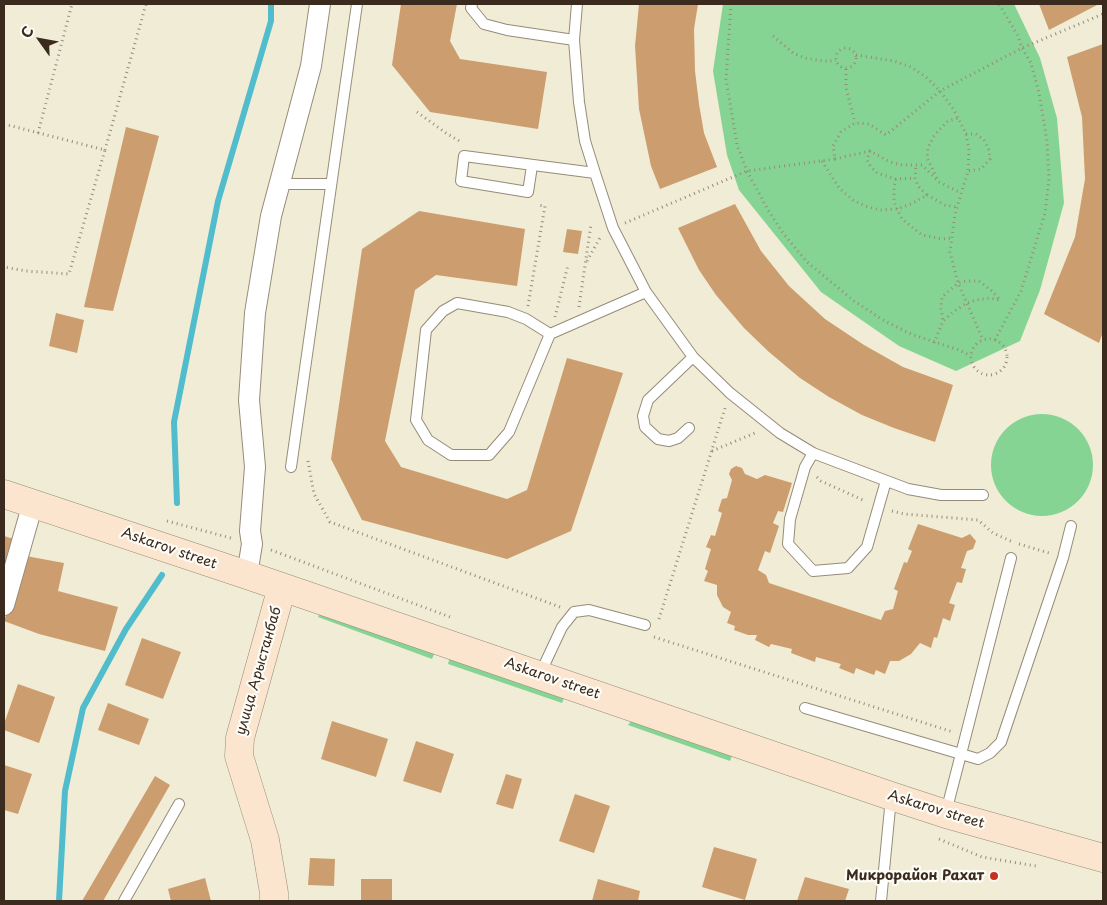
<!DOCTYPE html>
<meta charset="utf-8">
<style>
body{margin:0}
#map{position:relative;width:1107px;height:905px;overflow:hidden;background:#f1ecd5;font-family:"Playpen Sans",sans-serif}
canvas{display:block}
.frame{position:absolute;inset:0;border:5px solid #3b2a1e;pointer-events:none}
.north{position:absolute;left:15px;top:15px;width:50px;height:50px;-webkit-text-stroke:4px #fdfcf7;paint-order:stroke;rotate:302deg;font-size:14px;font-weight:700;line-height:20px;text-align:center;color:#3b2a1e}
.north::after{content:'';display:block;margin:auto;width:18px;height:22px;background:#3b2a1e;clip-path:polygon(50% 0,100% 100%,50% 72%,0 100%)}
</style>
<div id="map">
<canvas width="1107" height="905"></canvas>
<div class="frame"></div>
<div class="north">С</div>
</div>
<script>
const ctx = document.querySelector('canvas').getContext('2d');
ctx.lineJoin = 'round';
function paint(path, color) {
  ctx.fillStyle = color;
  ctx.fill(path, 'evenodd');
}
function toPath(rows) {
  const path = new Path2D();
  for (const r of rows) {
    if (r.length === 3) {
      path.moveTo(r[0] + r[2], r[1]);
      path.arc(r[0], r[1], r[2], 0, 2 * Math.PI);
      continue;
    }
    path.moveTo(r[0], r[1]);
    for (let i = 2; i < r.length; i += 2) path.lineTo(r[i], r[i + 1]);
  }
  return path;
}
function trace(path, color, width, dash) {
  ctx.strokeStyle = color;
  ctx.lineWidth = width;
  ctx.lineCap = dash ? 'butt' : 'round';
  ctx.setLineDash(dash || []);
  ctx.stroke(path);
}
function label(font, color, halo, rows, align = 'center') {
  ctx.font = font + ' "Playpen Sans",sans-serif';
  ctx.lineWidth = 4.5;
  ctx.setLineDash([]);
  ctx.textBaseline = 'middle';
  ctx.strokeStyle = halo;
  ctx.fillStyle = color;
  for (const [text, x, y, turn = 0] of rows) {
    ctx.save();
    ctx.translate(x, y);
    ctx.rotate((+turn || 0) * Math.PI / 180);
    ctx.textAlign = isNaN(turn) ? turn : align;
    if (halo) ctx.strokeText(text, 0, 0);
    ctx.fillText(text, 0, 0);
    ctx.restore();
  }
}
const green = toPath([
 [723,4,1014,4,1040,58,1057,118,1064,203,1040,290,1020,341,956,371,899,346,821,292,739,190,727,155,713,71],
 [1042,465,51],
 [321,610,435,652,432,659,318,617],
 [450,657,565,696,562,703,448,664],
 [632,720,732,756,730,761,628,725]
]);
const stream = toPath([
 [177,503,174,422,218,201,271,21,271,4],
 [59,901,65,791,83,708,126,629,162,575]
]);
const building = toPath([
 [401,4,457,4,450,41,460,59,547,72,538,129,430,112,392,65],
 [639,4,698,4,694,29,695,71,699,104,704,133,717,167,660,189,651,166,639,109,635,46],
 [1039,4,1099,4,1049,30],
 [1103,44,1103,332,1099,343,1044,314,1075,237,1085,179,1082,117,1067,57],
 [126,127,159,136,113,311,84,307],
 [735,204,761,251,789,286,825,319,864,345,903,367,953,385,935,442,894,428,862,415,829,397,800,378,769,352,744,328,716,295,699,270,678,228],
 [419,211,525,229,517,286,436,275,415,290,385,441,401,467,507,499,527,490,567,358,623,373,571,531,507,559,362,520,331,459,362,249],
 [567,229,582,231,578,254,563,252],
 [56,313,84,320,77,353,49,346],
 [736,466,742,468,745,474,757,479,765,475,792,483,783,512,778,511,773,523,779,526,770,553,765,551,758,570,766,575,769,583,881,620,885,611,893,609,898,591,894,589,904,562,907,563,912,551,908,549,918,524,962,538,970,534,976,541,973,549,967,551,961,568,966,569,962,583,957,582,949,603,955,605,950,621,943,618,937,638,934,637,931,648,920,643,911,654,899,661,890,661,885,674,876,670,874,675,856,668,854,674,839,668,841,664,816,657,815,662,791,653,792,649,771,644,769,647,755,640,757,635,748,635,734,630,735,626,727,623,731,612,723,607,717,595,717,585,704,581,708,571,705,569,711,549,706,547,711,535,715,536,722,513,718,511,722,499,727,498,732,480,729,474,731,469],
 [4,536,14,539,4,576],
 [26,556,64,563,58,591,118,607,105,651,39,634,4,621],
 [142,638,181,652,163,699,125,685],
 [18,684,55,697,39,743,4,730,4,724],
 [108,703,149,719,139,745,98,730],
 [332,721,388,739,376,777,321,759],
 [416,741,454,754,441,793,403,781],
 [4,765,32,774,18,814,4,810],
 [506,774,522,779,513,809,496,804],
 [155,776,170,785,103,901,82,901],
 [575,794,610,806,594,853,559,841],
 [714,847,757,859,745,900,702,887],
 [310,858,335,859,334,886,308,885],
 [805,877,849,889,845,901,797,901],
 [205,878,211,901,171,901,168,889],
 [361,879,392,879,392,901,361,901],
 [598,879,640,891,638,901,592,901]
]);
const path = toPath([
 [731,4,726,79,737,145,747,171,768,210,783,233,807,262,854,301,883,320,911,334,959,350,971,356],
 [773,36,793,53,805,58,823,61,836,61],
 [846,58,10],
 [856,55,894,61,911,67,926,77,940,91,954,110,966,134,969,150,968,171,955,214,950,252,958,283,983,340],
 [846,69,846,88,855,123],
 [417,112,446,133,461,142],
 [4,124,105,150,69,274,26,271,4,267],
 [38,133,72,4],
 [966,134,976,134,984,140,989,150,990,159,981,169,968,171],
 [105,150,146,4],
 [870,151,867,160,871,167,877,173,896,179,915,178],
 [835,159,870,151,890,162,902,165,922,165,939,182,961,193],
 [822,161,839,188,853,200,865,206,880,210,897,209,911,204,927,195,918,186,915,178,916,165],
 [937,178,927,158,928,148,934,136,940,129,948,121,958,118],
 [896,179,894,186,894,202,902,219,922,235,942,239,952,238],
 [927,195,945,205,957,207],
 [625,223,747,171,835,159,833,146,841,132,855,123,869,124,886,135,940,91,1022,48,1103,14],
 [587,261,601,236],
 [528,306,545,206,537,205],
 [579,307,591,224],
 [555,317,568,265],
 [989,357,18],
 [995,340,1021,291,1045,213,1049,179,1047,141,1039,93,1031,63,1022,48,1018,36,999,4],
 [934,343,943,321,953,312,967,303,976,300,990,298,1000,300,992,291,979,281,966,281,958,283,942,297,941,309,943,321],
 [712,451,755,433],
 [308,461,314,494,330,522,560,607],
 [817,477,821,481,865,501],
 [892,511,904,514,978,520,993,533,1013,542],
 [167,521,231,538],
 [1019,544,1049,553],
 [271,550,450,617],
 [659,619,725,408],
 [654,637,953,732],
 [939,839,982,857,1036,866]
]);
const lane = toPath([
 [472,4,471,8,484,24,507,30,574,40],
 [577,4,574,40,579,102,585,141,595,173,613,228,646,292,693,357,730,393,780,433,813,453,908,489,941,495,983,495],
 [532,166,528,192,461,181,464,156,595,173],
 [280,184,331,184],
 [550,334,526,319,508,312,457,303,443,311,426,330,416,420,428,440,451,455,489,455,509,432,550,334,646,292],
 [689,428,678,438,669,441,658,439,645,427,643,416,648,400,693,357],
 [813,453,805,467,790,519,788,544,813,571,848,568,867,547,886,481],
 [291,467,357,4],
 [540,674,562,627,574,612,589,610,645,625],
 [805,708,961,754,1011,558],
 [946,812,961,754,978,759,990,753,1001,742,1063,558,1071,526],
 [124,901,179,804],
 [881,901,891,798]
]);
const street = toPath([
 [247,575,252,544,250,531,255,467,249,400,255,313,271,216,311,66,320,4],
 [4,605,33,503]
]);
const secondary = toPath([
 [4,494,247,575,891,796,946,814,1103,858],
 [274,901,274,893,265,840,239,756,240,738,282,587]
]);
const markers = [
 [994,876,5,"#c8321e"]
];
const streetNames = [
 ["Askarov street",169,549,19],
 ["улица Арыстанбаб",259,671,-74],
 ["Askarov street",552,679,19],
 ["Askarov street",936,810,17]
];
const poiNames = [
 ["Микрорайон Рахат",984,876]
];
paint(green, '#86d493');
trace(stream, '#50bccc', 6);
paint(building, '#cc9d6e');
trace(lane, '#968b7a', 12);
trace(street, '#968b7a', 22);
trace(secondary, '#968b7a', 29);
trace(path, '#968b7a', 3, [1, 4]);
trace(lane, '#fff', 10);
trace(street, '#fff', 20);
trace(secondary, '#fbe5cf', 28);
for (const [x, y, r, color] of markers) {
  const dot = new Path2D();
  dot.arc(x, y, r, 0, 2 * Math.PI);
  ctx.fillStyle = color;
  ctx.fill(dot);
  trace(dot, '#fdfcf7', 2);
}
label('14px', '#3b2a1e', '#fdfcf7', streetNames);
label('bold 14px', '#3b2a1e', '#fdfcf7', poiNames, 'right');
</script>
